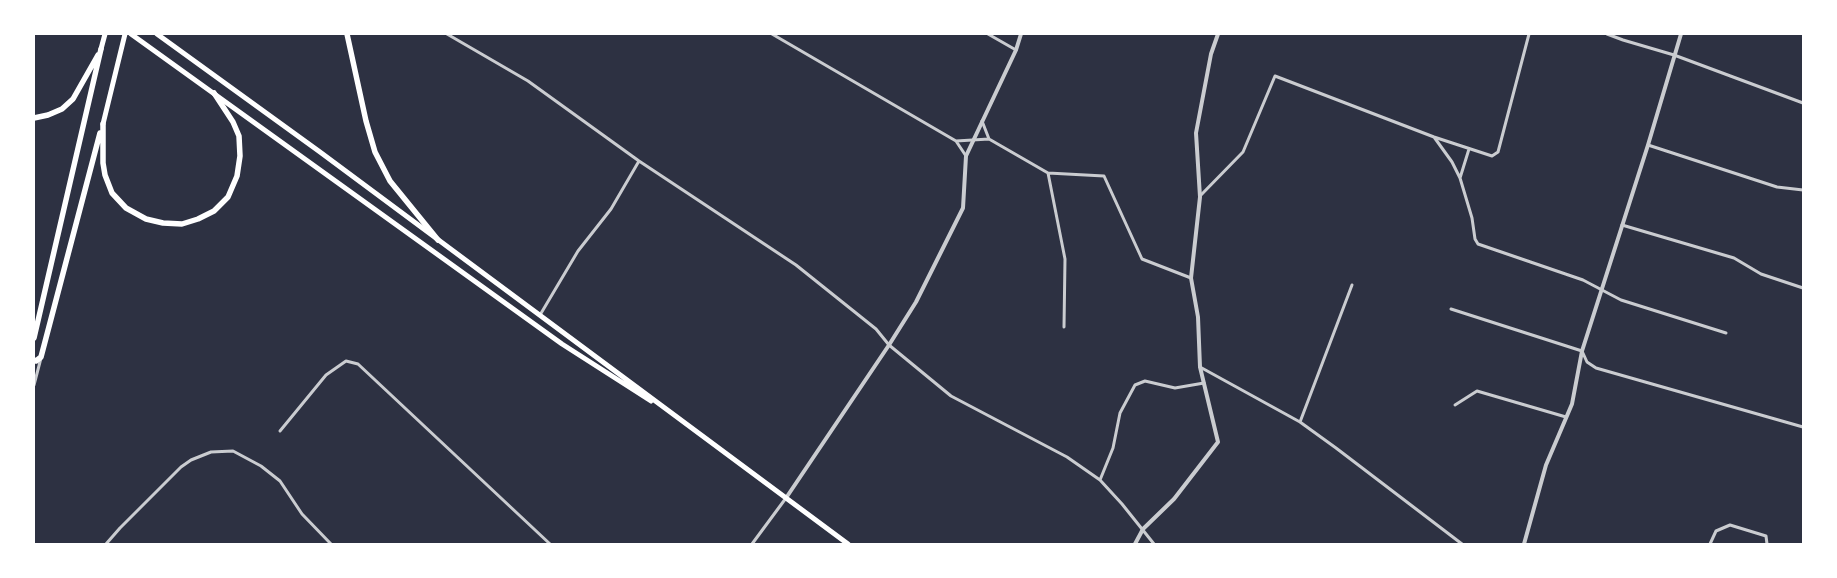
<!DOCTYPE html>
<style>
body{margin:0}
#map{position:relative;width:1837px;height:578px;overflow:hidden;background:#2d3142;font-family:Overpass,sans-serif}
canvas{display:block}
.frame{position:absolute;inset:0;border:35px solid #fff;pointer-events:none}
</style>
<div id="map">
<canvas width="1837" height="578"></canvas>
<div class="frame"></div>
</div>
<script>
const ctx = document.querySelector('canvas').getContext('2d');
ctx.lineJoin = 'round';
function toPath(rows) {
  const path = new Path2D();
  for (const r of rows) {
    path.moveTo(r[0], r[1]);
    for (let i = 2; i < r.length; i += 2) path.lineTo(r[i], r[i + 1]);
  }
  return path;
}
function trace(path, color, width, dash) {
  ctx.strokeStyle = color;
  ctx.lineWidth = width;
  ctx.lineCap = dash ? 'butt' : 'round';
  ctx.setLineDash(dash || []);
  ctx.stroke(path);
}
const minor = toPath([
 [447,34,528,81,639,161,796,265,876,329,889,345,951,396,1067,457,1100,480,1122,504,1154,544],
 [772,34,956,141,989,139,1048,173,1104,176,1142,259,1191,278],
 [988,34,1016,50],
 [1607,34,1623,40,1674,55,1803,103],
 [982,121,989,139],
 [1434,137,1452,162,1460,178],
 [956,141,966,156],
 [1648,145,1777,187,1803,190],
 [1469,149,1460,178,1472,218,1475,239,1478,244,1583,280,1621,300,1726,333],
 [1048,173,1065,259,1064,327],
 [1200,196,1243,152,1275,76,1434,137,1492,156,1498,152,1529,34],
 [1622,225,1734,258,1761,274,1803,288],
 [1451,309,1582,351,1587,362,1596,368,1803,427],
 [540,315,578,251,611,209,639,161],
 [1200,367,1300,422,1336,448,1462,544],
 [34,385,41,358],
 [1455,405,1477,391,1566,417],
 [1300,422,1352,285],
 [280,431,326,375,346,361,358,364,550,544],
 [1100,480,1113,448,1120,413,1135,385,1145,381,1175,388,1204,383],
 [106,544,120,528,181,467,191,460,211,452,233,451,261,466,280,481,302,514,331,544],
 [752,544,786,498],
 [1710,544,1716,531,1730,525,1766,536,1767,544]
]);
const tertiary = toPath([
 [786,498,889,345,916,302,963,208,966,156,1016,50,1021,34],
 [1135,544,1143,529,1174,499,1218,442,1200,367,1198,317,1191,278,1200,197,1196,133,1211,54,1218,34],
 [1524,544,1546,465,1572,404,1582,351,1648,145,1681,34]
]);
const primary = toPath([
 [131,34,562,344,651,401],
 [157,34,320,152,848,544]
]);
const trunk = toPath([
 [101,49,105,34],
 [103,124,125,34]
]);
const motorway = toPath([
 [347,34,366,121,375,152,390,181,438,240],
 [34,118,48,115,62,109,73,99,98,55],
 [103,124,103,163,105,175,112,193,126,208,146,219,163,223,182,224,198,219,214,211,228,197,237,176,240,156,239,136,233,122,214,93],
 [34,338,101,49],
 [34,360,36,361,41,357,100,133]
]);
trace(minor, '#caccd0', 3);
trace(tertiary, '#caccd0', 4);
trace(primary, '#fff', 5);
trace(trunk, '#fff', 5);
trace(motorway, '#fff', 5.5);
</script>
